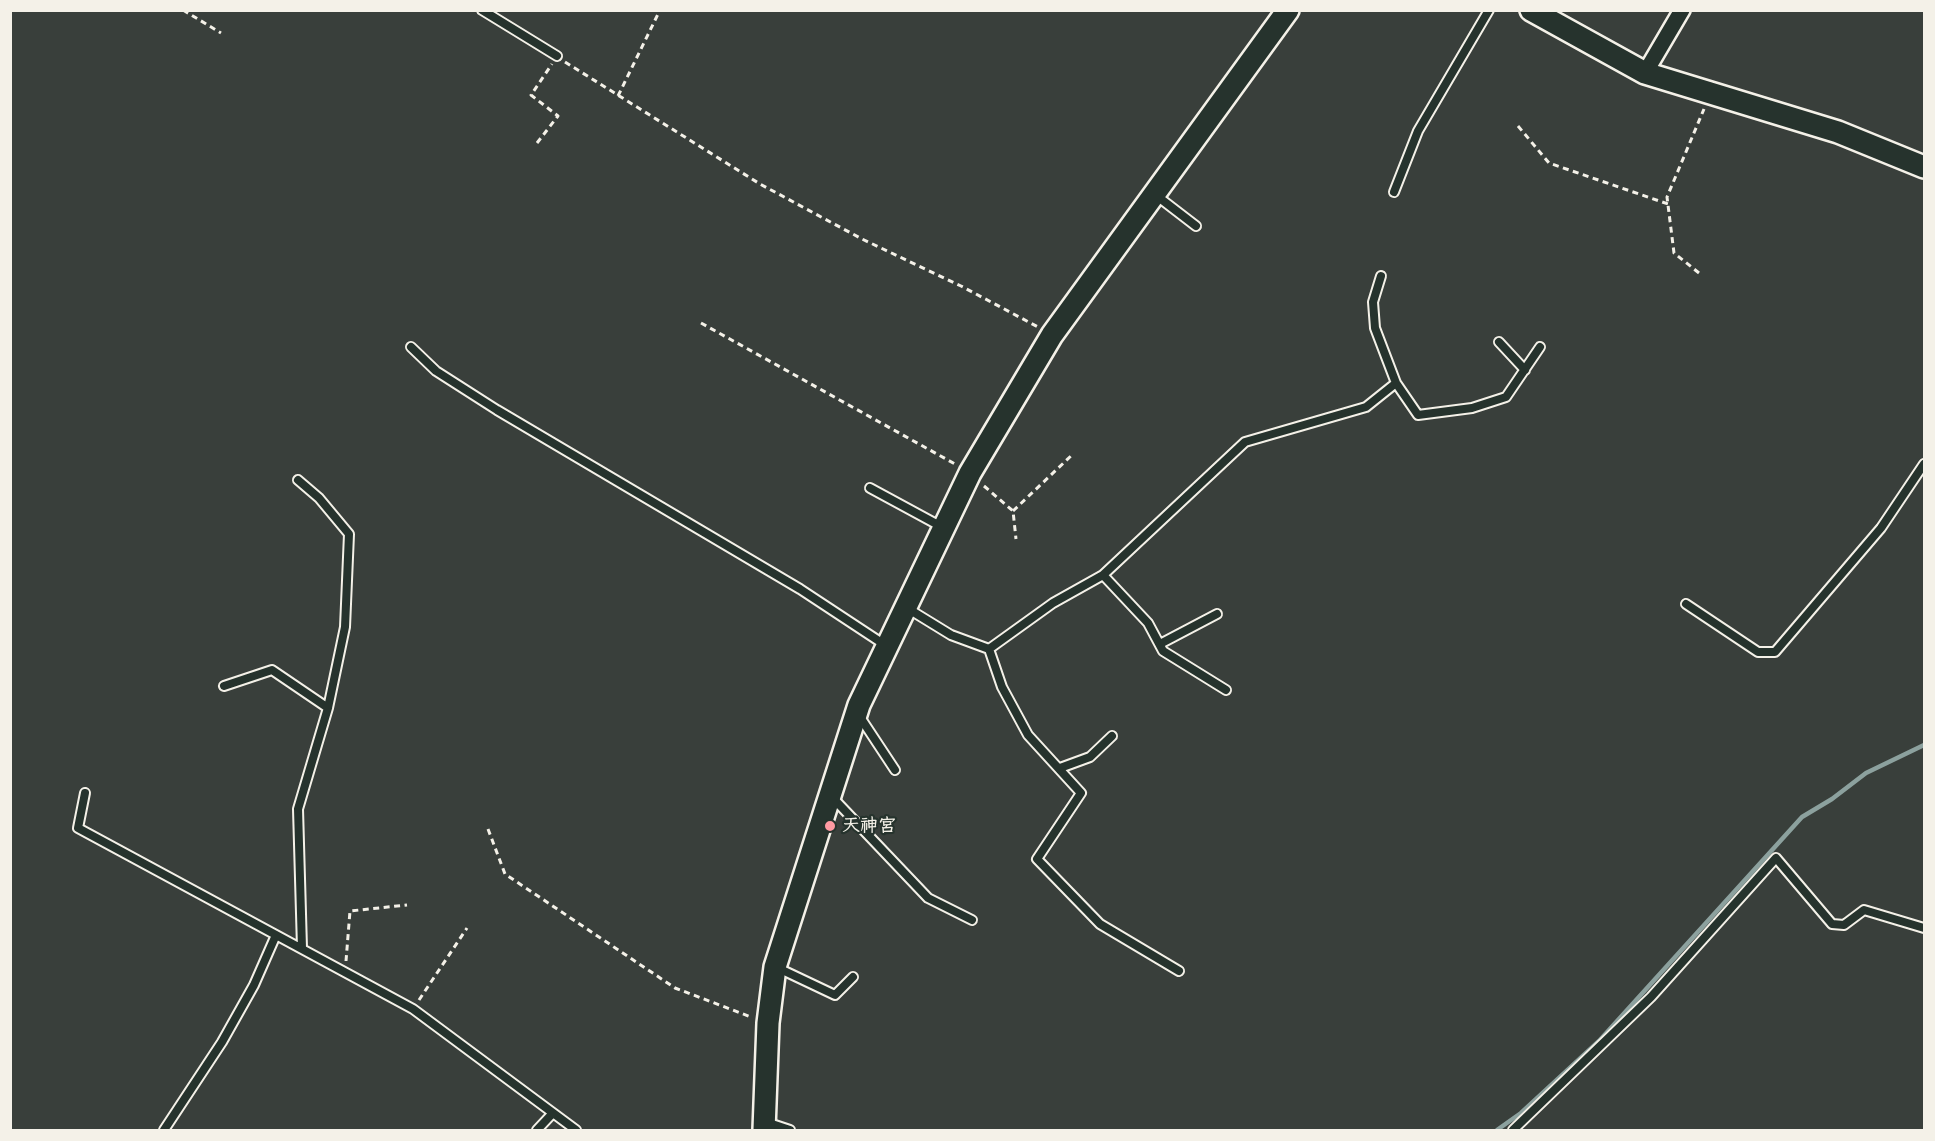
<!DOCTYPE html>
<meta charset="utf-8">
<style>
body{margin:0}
#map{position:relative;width:1935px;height:1141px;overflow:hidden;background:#393f3b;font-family:Sriracha,sans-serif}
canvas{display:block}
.frame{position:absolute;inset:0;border:12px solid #f4f1e8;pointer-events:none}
</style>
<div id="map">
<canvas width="1935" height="1141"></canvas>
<div class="frame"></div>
</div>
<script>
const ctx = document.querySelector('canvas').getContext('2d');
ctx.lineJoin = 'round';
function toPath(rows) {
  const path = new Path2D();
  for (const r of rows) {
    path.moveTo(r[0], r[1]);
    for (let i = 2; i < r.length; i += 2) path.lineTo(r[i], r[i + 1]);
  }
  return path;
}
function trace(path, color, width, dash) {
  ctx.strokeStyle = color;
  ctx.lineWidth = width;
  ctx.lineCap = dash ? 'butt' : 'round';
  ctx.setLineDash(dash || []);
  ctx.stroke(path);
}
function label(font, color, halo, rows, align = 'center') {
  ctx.font = font + ' Sriracha,"LXGW WenKai TC",sans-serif';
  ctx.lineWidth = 4.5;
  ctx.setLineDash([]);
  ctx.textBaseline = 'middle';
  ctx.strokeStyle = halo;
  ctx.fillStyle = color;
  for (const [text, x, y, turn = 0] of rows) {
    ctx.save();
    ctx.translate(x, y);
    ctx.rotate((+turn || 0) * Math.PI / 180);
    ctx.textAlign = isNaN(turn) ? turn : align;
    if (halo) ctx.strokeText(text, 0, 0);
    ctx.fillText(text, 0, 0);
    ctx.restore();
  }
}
const stream = toPath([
 [1497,1130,1521,1113,1599,1041,1802,817,1832,799,1866,773,1924,745]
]);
const path = toPath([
 [183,10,221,33],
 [565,62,760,184,862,239,961,286,1038,327],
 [618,96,660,10],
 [1518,126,1549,163,1668,204],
 [537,143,558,116,531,95,552,64],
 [1699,273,1674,253,1667,197,1704,109],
 [701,323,955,464],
 [984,486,1013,511,1016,539],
 [1013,511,1073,454],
 [488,829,505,874,675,988,751,1017],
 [346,961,350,911,407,905],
 [419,1000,467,928]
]);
const lane = toPath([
 [482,10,557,56],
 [1394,192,1418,131,1489,10],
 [1157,196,1196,226],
 [1381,276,1373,302,1375,328,1396,383],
 [1499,342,1525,370],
 [411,347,436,371,497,410,800,589,885,645],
 [298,480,319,498,349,534,345,627,328,708,298,809,302,948],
 [870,488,942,527],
 [1103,575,1148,623,1163,651,1226,690],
 [1686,604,1758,652,1775,652,1881,528,1924,464],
 [907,608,951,635,989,649,1053,603,1103,575,1245,442,1366,407,1396,383,1418,415,1472,408,1506,397,1540,347],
 [1160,644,1217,614],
 [989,649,1002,687,1028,735,1081,793,1037,859,1100,924,1179,971],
 [224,686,272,670,328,708],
 [858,714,895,770],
 [1060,768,1090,757,1112,736],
 [85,793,78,828,413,1009,576,1130],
 [832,797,928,898,972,920],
 [778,968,835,995,853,977],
 [766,1122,790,1130],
 [164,1130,222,1042,254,985,276,935],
 [537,1130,552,1114],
 [1513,1130,1651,997,1776,858,1832,924,1844,925,1864,910,1924,928]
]);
const street = toPath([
 [1645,73,1682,10]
]);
const secondary = toPath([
 [1531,10,1645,73,1838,132,1924,167],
 [764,1130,768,1023,775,967,859,705,970,473,1052,335,1288,10]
]);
const markers = [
 [830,826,6,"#ff9aa2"]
];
const poiNames = [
 ["天神宮",842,826]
];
trace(stream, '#8ca19e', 4.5);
trace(lane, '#f4f1e8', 12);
trace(street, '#f4f1e8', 20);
trace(secondary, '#f4f1e8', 26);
trace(path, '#f4f1e8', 3, [6, 4.5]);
trace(lane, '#26332d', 8);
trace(street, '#26332d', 15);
trace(secondary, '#26332d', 21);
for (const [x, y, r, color] of markers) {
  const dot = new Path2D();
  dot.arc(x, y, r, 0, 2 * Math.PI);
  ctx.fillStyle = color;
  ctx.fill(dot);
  trace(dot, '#26332d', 2);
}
label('bold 18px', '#f4f1e8', '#26332d', poiNames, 'left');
</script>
